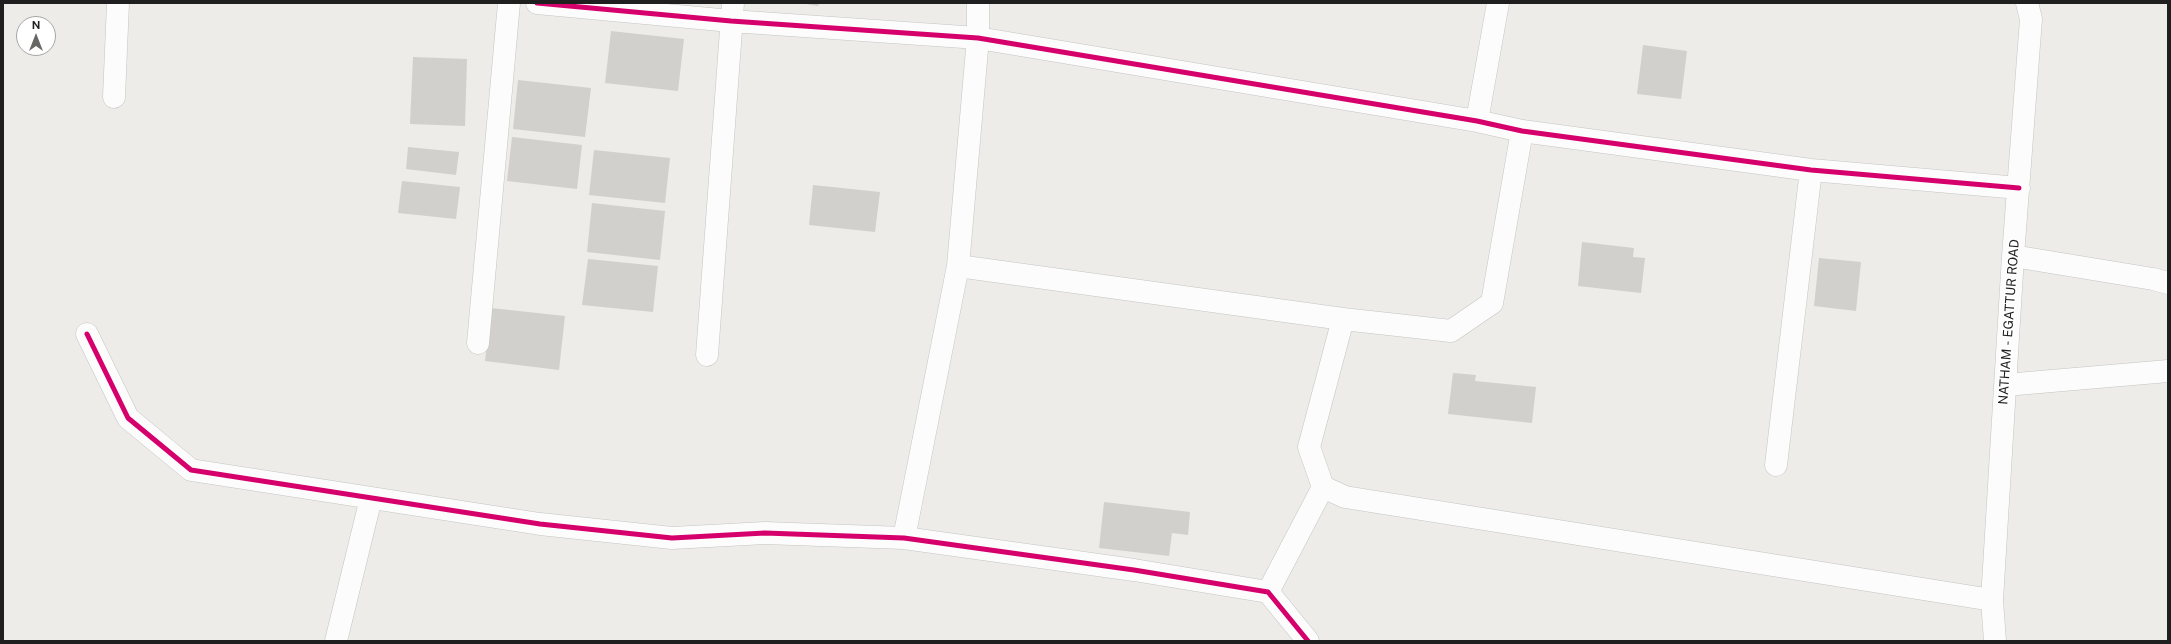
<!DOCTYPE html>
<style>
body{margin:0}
#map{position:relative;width:2171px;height:644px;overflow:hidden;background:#edece8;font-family:"Public Sans",sans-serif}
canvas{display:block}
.frame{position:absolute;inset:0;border:4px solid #1f1f1f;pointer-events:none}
.north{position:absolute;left:16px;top:16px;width:40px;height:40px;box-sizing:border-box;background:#fff;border:1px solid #a5a5a5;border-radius:50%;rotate:0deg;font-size:11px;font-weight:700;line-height:16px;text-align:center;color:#1f1f1f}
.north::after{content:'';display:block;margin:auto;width:14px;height:18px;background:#676765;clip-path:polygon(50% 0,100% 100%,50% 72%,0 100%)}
</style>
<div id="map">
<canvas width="2171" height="644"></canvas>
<div class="frame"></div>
<div class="north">N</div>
</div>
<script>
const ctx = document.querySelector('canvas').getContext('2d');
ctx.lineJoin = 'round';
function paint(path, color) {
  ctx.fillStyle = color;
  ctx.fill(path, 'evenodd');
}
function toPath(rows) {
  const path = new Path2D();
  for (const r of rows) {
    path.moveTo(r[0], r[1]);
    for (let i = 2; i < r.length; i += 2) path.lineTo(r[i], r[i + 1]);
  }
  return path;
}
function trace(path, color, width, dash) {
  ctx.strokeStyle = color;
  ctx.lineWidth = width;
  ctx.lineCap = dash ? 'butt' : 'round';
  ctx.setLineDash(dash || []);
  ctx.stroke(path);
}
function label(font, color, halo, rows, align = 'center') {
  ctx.font = font + ' "Public Sans",sans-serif';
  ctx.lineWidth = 3;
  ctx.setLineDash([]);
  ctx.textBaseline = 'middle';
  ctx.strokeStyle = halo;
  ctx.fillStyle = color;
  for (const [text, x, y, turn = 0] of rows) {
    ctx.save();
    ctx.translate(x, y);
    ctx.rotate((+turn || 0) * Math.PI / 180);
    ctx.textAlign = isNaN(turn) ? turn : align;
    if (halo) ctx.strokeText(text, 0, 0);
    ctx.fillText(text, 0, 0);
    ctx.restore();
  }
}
const building = toPath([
 [800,3,819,3,818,6],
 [611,31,684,39,678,91,605,83],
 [1643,45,1687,51,1681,99,1637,94],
 [413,57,467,59,465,126,410,124],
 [518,80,591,88,585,137,513,129],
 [512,137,582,145,577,189,507,181],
 [408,147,459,152,456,175,406,169],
 [594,150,670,158,665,203,589,195],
 [402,181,460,187,456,219,398,213],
 [813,185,880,192,875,232,809,225],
 [592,203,665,211,660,260,587,252],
 [1582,242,1634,248,1633,257,1645,258,1641,293,1578,286],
 [1819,258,1861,262,1856,311,1814,306],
 [588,259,658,266,653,312,582,305],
 [491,308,565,316,559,370,485,361],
 [1453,373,1476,375,1475,381,1536,387,1532,423,1448,414],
 [1104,502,1190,512,1188,535,1172,533,1169,556,1099,548]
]);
const minor = toPath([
 [537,3,731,21,978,38,1477,121,1522,131,1811,170,2019,188],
 [114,97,118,3],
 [1477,121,1498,3],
 [2013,256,2153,279,2168,283],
 [958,266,1343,319,1309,447,1323,487,1345,497,1992,600],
 [1343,319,1451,331,1492,303,1522,131],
 [87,334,128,418,191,470,540,524,672,538,765,533,904,538,1134,570,1268,592,1308,641],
 [478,343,509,3],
 [707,355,733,3],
 [2005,385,2168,371],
 [1776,465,1811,170],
 [904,538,958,266,978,38,978,3],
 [1268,592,1323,487],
 [336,641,371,498],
 [1995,641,1992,600,2013,256,2031,19,2027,3]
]);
const cycleway = toPath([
 [537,3,731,21,978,38,1477,121,1522,131,1811,170,2019,188],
 [87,334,128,418,191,470,540,524,672,538,765,533,904,538,1134,570,1268,592,1308,641]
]);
const streetNames = [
 ["NATHAM - EGATTUR ROAD",2009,322,-86]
];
paint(building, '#d2d0cc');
trace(minor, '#c4c4c2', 23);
trace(minor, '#fcfcfc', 22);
trace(cycleway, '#d6006c', 5);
label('13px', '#1f1f1f', '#fff', streetNames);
</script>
